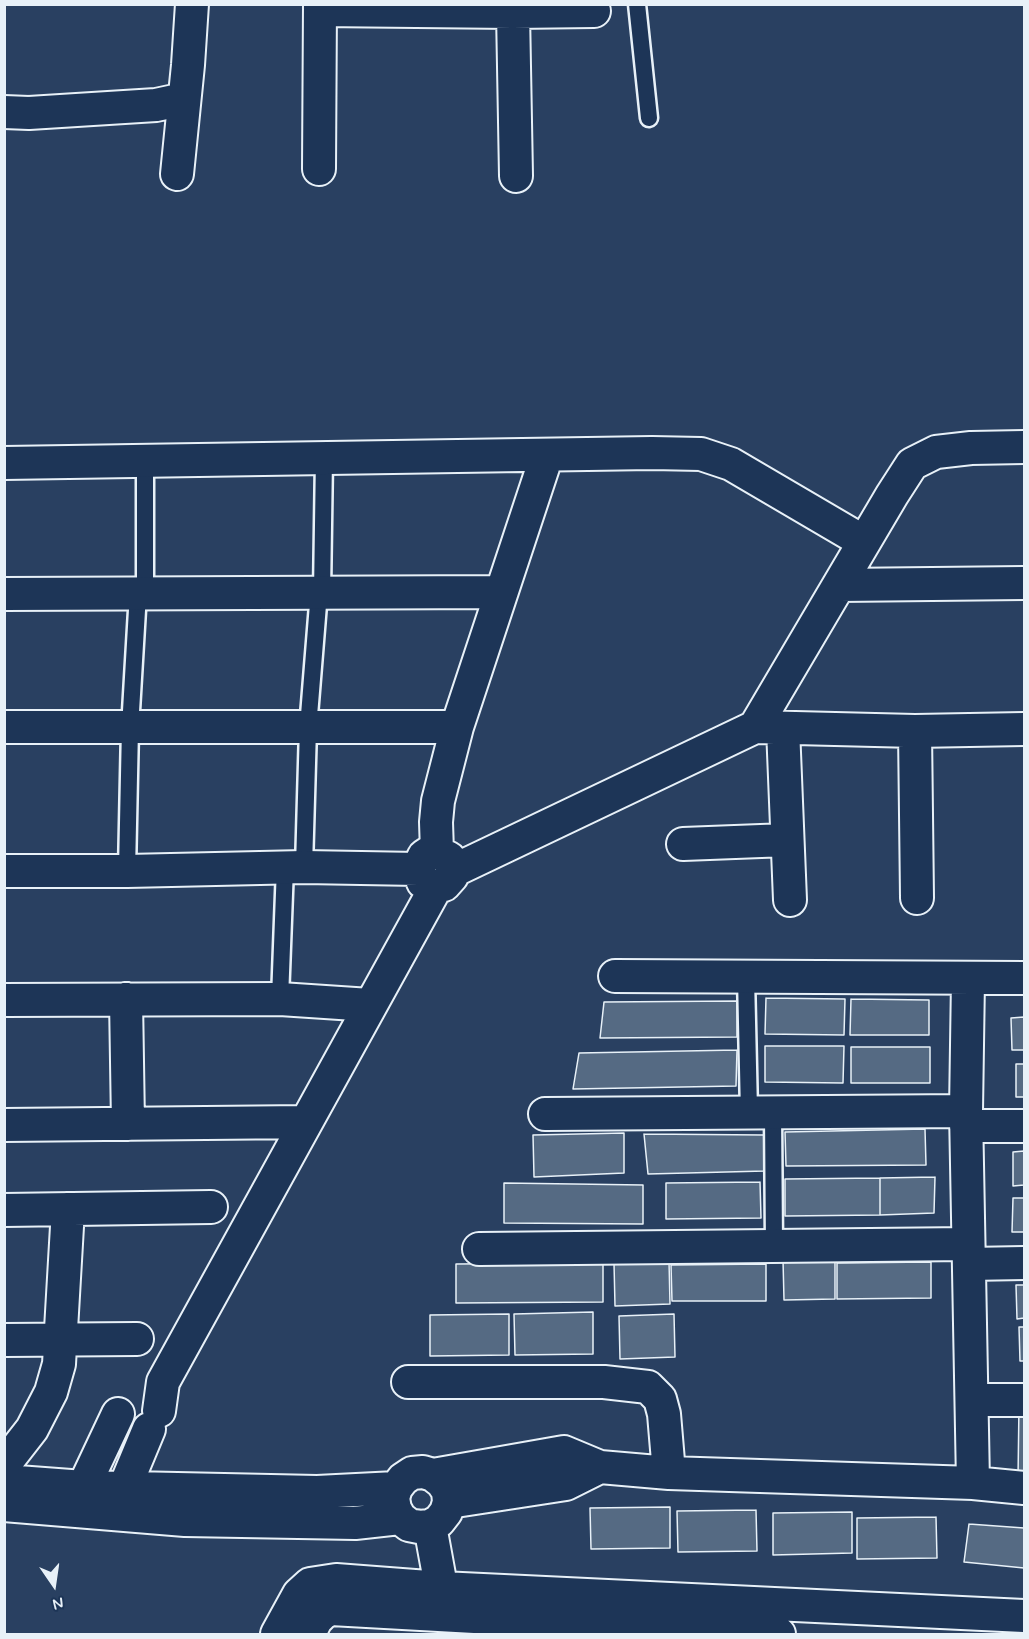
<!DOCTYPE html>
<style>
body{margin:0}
#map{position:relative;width:1029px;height:1639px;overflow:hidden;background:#294061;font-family:Mynerve,sans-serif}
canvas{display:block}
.frame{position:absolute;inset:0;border:6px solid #e8f1f8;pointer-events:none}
.north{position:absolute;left:24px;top:1555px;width:60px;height:60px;-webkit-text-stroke:4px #1d3557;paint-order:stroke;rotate:167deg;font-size:16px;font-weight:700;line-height:24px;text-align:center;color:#e8f1f8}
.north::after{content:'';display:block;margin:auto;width:21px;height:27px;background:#e8f1f8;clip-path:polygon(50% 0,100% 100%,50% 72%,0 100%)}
</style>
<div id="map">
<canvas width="1029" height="1639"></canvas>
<div class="frame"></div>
<div class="north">N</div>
</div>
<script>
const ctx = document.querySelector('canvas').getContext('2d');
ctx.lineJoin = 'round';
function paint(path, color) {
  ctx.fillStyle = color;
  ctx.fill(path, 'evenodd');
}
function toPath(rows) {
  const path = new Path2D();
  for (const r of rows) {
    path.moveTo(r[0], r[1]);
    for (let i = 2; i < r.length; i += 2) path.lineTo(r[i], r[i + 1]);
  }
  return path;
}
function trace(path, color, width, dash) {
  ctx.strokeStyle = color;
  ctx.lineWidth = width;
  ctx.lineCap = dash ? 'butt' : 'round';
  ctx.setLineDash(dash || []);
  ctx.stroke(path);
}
const building = toPath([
 [766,998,845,999,844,1035,765,1034,766,998],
 [851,999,929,1000,929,1035,850,1035,851,999],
 [737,1001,737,1037,600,1038,604,1002,737,1001],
 [1024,1017,1024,1050,1012,1050,1011,1018,1024,1017],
 [765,1046,844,1046,843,1083,765,1082,765,1046],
 [851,1047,930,1047,930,1083,851,1083,851,1047],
 [737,1050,736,1086,573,1089,579,1053,737,1050],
 [1016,1064,1024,1064,1024,1097,1016,1097,1016,1064],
 [925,1129,926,1165,786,1166,785,1132,925,1129],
 [624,1133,624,1173,534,1177,533,1135,624,1133],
 [644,1134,764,1135,765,1171,648,1174,644,1134],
 [1024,1151,1024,1185,1013,1186,1013,1152,1024,1151],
 [935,1177,934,1213,880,1215,880,1178,935,1177],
 [880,1178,880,1215,785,1216,785,1179,880,1178],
 [760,1182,761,1218,666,1219,666,1183,760,1182],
 [504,1183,643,1185,643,1224,504,1223,504,1183],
 [1013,1198,1024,1198,1024,1232,1012,1232,1013,1198],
 [783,1260,835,1260,835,1299,784,1300,783,1260],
 [669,1261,670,1304,615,1306,614,1263,669,1261],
 [931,1262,931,1298,837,1299,837,1263,931,1262],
 [603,1263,603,1302,456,1303,456,1264,603,1263],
 [766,1264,766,1301,672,1301,671,1265,766,1264],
 [1016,1285,1024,1285,1024,1318,1017,1319,1016,1285],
 [593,1312,593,1354,515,1355,514,1314,593,1312],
 [509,1314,509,1355,430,1356,430,1315,509,1314],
 [674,1314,675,1357,620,1359,619,1316,674,1314],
 [1019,1327,1024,1327,1024,1361,1020,1361,1019,1327],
 [1019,1405,1024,1405,1024,1478,1018,1478,1019,1405],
 [670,1507,670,1548,591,1549,590,1508,670,1507],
 [756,1510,757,1551,678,1552,677,1511,756,1510],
 [852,1512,852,1553,773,1555,773,1513,852,1512],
 [936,1517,937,1558,857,1559,857,1518,936,1517],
 [969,1524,1024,1528,1024,1568,964,1562,969,1524]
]);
const service = toPath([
 [637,4,649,118],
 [145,593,145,461],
 [322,593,324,457],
 [304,867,308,728,319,592],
 [127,871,130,728,138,593],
 [746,977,749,1112],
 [280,999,285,867],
 [773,1113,774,1246]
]);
const minor = toPath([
 [320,10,513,12,594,11],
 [513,12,516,176],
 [4,112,29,113,156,105,184,99],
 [319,169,320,4],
 [177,174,188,65,192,4],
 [4,463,652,453,701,454,731,464,864,542],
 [840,585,1024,583],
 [4,594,501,592],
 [4,727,457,727],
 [755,727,915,731,1024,729],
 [783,728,790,900],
 [915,731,917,898],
 [683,844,787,840],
 [437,852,436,822,438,801,457,727,547,455],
 [4,871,127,871,304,867,418,869],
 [453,871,755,727,892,495,912,464,936,452,971,448,1024,447],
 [615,976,1024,978],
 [968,979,966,1111,973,1483],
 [126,999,128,1124],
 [4,1000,280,999,370,1005],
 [545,1114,966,1111],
 [4,1125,306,1122],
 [966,1126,1024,1126],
 [4,1210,211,1207],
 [479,1249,968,1244],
 [969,1264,1024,1263],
 [4,1340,137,1339],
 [408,1382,604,1382,648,1387,660,1399,664,1414,669,1473],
 [972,1400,1024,1400],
 [159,1411,163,1382,436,887,444,885,452,876,453,864,449,858,437,852,430,852,424,856,418,869,423,882,436,887],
 [4,1465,32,1429,51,1392,59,1364,68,1209],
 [433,1475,442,1482,448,1491,449,1502,446,1512,439,1521,430,1526,419,1527,409,1525,400,1518,395,1509,393,1498,396,1488,403,1479,412,1473,423,1472,433,1475,564,1452,600,1467,669,1473,973,1483,1024,1488],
 [4,1481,84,1487,317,1492,396,1488],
 [449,1502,566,1484,600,1467],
 [76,1503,118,1414],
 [4,1505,185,1520,355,1523,400,1518],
 [117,1506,149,1429],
 [430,1526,445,1608],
 [277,1634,299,1594,310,1584,336,1580,441,1588,1024,1616],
 [309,1634,316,1620,323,1613,331,1609,779,1634]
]);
paint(building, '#556a83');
trace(building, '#e8f1f8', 1.5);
trace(service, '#e8f1f8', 21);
trace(minor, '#e8f1f8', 36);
trace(service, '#1d3557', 16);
trace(minor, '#1d3557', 32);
</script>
